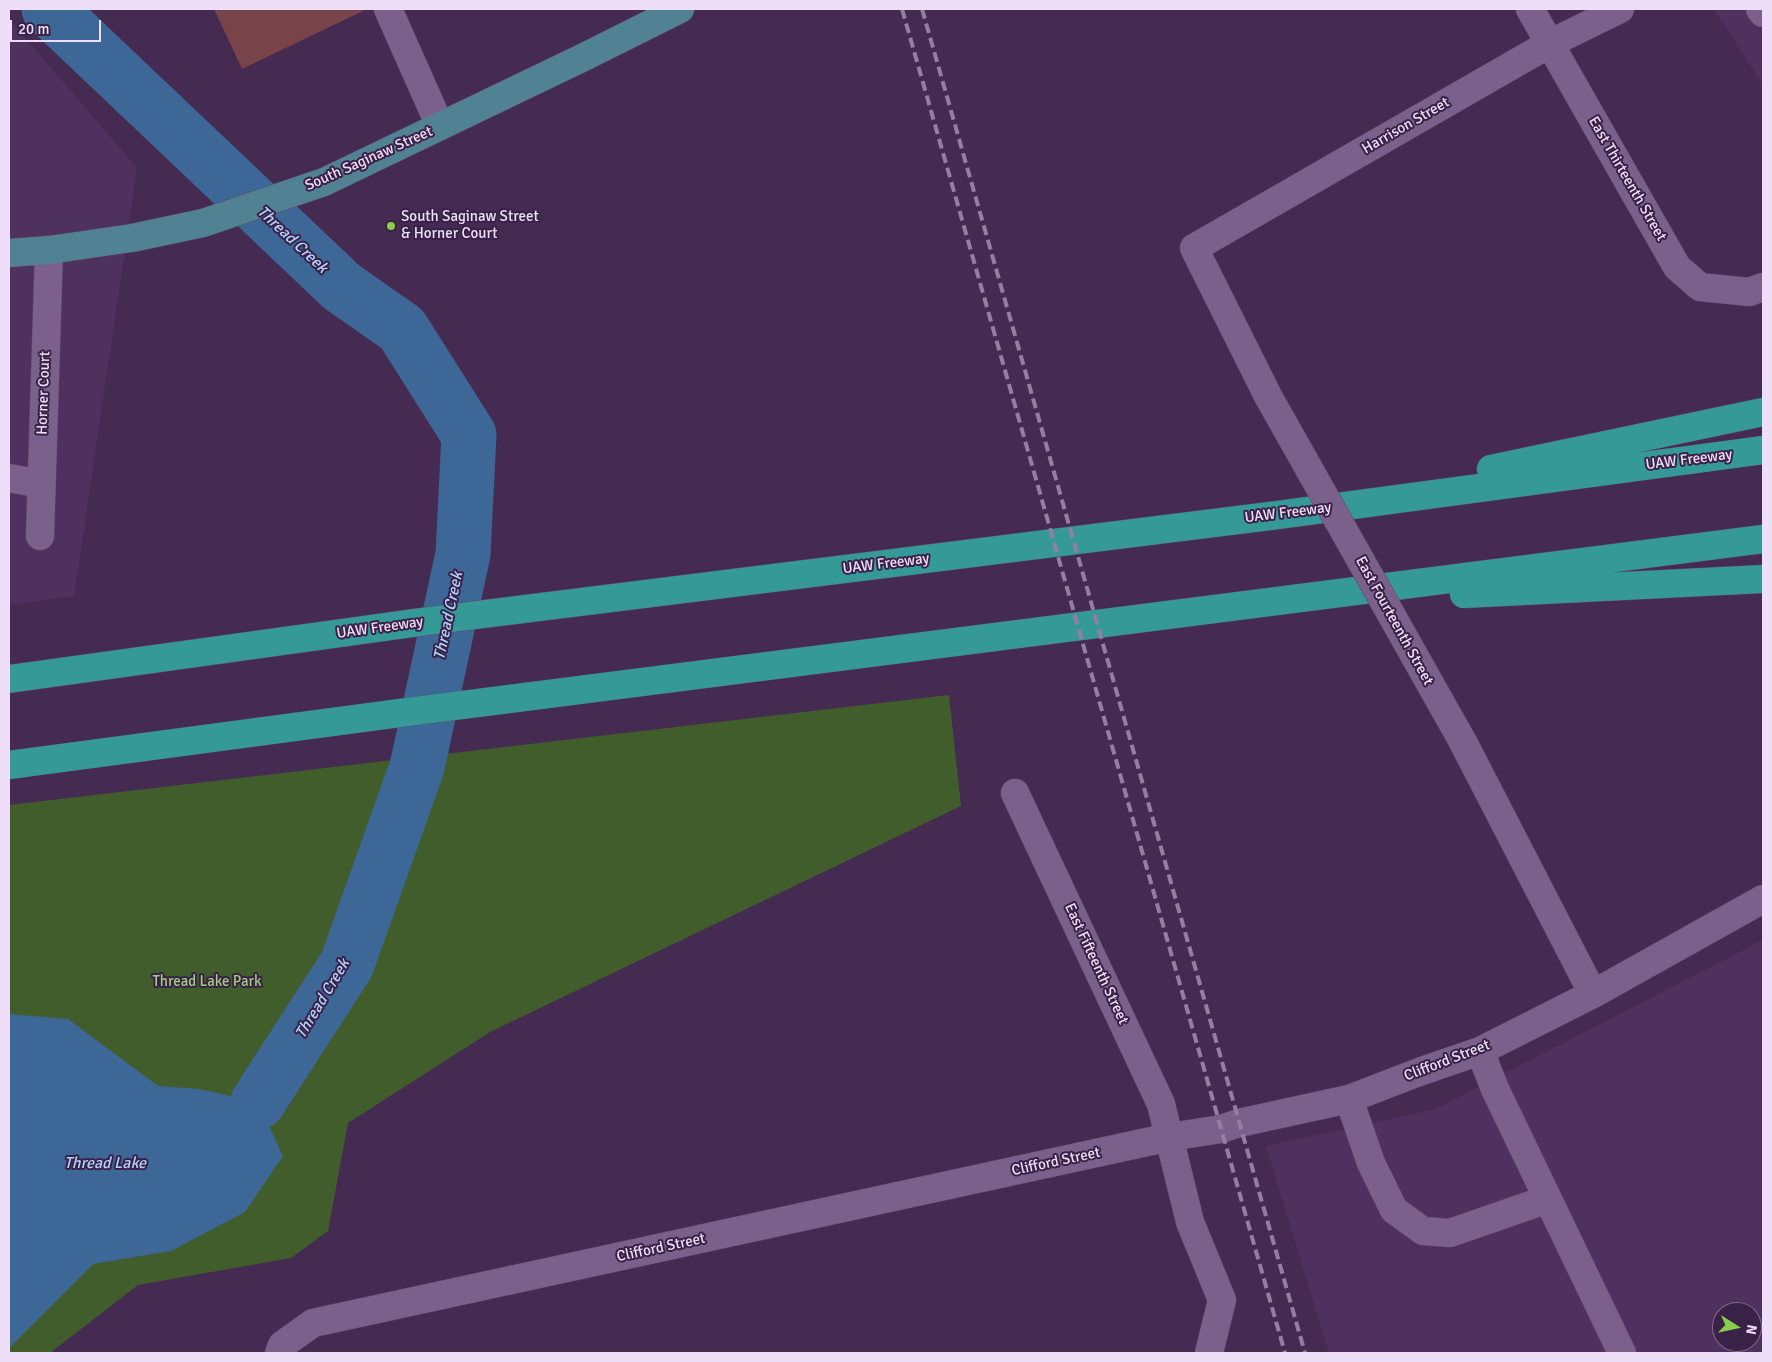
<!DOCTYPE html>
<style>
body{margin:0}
#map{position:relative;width:1772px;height:1362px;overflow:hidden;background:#452b52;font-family:Signika,sans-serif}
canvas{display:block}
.frame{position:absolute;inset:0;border:10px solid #eedef7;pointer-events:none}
.north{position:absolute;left:1712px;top:1302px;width:50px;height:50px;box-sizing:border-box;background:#3a2147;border:1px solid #826d8d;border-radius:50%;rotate:100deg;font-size:14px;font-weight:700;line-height:20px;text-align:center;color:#eedef7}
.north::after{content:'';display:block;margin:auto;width:18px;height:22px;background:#88cf49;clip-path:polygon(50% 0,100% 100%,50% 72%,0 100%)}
.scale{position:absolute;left:10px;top:20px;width:91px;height:22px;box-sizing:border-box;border:2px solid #eedef7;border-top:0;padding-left:6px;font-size:15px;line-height:18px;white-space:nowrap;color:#eedef7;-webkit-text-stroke:4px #3a2147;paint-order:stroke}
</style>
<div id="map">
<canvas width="1772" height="1362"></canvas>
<div class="frame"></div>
<div class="north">N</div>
<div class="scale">20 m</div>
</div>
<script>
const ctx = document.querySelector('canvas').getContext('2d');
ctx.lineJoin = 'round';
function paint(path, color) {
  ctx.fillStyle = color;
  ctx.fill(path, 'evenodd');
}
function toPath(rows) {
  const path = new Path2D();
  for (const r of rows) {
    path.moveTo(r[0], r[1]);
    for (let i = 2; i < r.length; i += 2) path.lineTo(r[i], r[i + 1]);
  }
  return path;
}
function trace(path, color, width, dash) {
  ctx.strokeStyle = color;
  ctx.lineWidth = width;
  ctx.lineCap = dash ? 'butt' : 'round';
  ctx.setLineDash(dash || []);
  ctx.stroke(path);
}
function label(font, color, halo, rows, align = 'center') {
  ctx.font = font + ' Signika,sans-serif';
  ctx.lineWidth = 4;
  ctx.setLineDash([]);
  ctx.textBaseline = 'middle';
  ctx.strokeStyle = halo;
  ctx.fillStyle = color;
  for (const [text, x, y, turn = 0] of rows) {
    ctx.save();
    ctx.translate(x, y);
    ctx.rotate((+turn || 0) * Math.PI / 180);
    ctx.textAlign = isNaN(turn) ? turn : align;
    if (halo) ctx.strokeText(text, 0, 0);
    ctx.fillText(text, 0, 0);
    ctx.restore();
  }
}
const built = toPath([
 [1714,9,1763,9,1763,85],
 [9,19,137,168,74,596,9,605],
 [1763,940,1763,1353,1329,1353,1266,1146,1436,1109],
 [1722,1312,1752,1312,1752,1342,1722,1342]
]);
const green = toPath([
 [949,695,961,806,490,1032,348,1123,328,1231,291,1258,138,1285,50,1353,9,1353,9,805]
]);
const water = toPath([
 [9,1014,68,1019,158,1086,199,1089,258,1102,283,1156,245,1212,171,1251,93,1264,9,1348]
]);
const river = toPath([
 [49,9,342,287,402,329,469,435,463,554,417,767,347,964,258,1102]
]);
const building = toPath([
 [214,9,367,9,242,69]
]);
const minor = toPath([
 [388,9,440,126],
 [1530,9,1677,267,1700,287,1749,292,1763,287],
 [1760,9,1763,13],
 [1268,396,1194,248,1549,44,1620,9],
 [9,478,41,484],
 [40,536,49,250],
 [1463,742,1593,994],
 [1015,793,1161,1104,1190,1222,1222,1300,1209,1353],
 [1480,1051,1495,1089,1622,1353],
 [1349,1099,1371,1163,1394,1210,1423,1231,1450,1233,1548,1199],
 [279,1353,282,1345,313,1323,1170,1137,1221,1129,1239,1123,1349,1099,1419,1072,1480,1051,1593,994,1763,899]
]);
const major = toPath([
 [9,253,49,250,132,238,203,223,324,182,582,58,680,9]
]);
const highway = toPath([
 [1491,469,1763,412],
 [1464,594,1763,579],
 [9,679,428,621,1278,515,1763,450],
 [9,765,415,711,1763,539]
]);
const rail = toPath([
 [902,9,1285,1353],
 [922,9,1305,1353]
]);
const minorBridge = toPath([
 [1268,396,1463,742]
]);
const markers = [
 [391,226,5,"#88cf49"]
];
const streetNames = [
 ["Harrison Street",1406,126,-30],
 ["South Saginaw Street",369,159,-24],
 ["East Thirteenth Street",1627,179,60],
 ["Horner Court",44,393,-88],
 ["UAW Freeway",1689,460,-7],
 ["UAW Freeway",1288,513,-7],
 ["UAW Freeway",886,564,-7],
 ["East Fourteenth Street",1394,621,61],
 ["UAW Freeway",380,628,-8],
 ["East Fifteenth Street",1096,964,65],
 ["Clifford Street",1447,1061,-21],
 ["Clifford Street",1056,1162,-12],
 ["Clifford Street",661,1248,-12]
];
const poiNames = [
 ["South Saginaw Street",401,217],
 ["& Horner Court",401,234]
];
const parkNames = [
 ["Thread Lake Park",207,982]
];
const waterNames = [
 ["Thread Creek",292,240,43],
 ["Thread Creek",449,616,-78],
 ["Thread Creek",323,999,-59],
 ["Thread Lake",105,1164]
];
paint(built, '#4f315f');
paint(green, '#415d2b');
paint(water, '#3d6796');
trace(river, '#3d6796', 55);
paint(building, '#784349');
trace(minor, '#5e4769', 29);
trace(major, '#5e4769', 29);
trace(highway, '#5e4769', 29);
trace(minor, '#7c608c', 28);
trace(major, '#518293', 28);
trace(highway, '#349997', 28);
trace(rail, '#957fa0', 4, [10, 5]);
trace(minorBridge, '#5e4769', 29, []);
trace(minorBridge, '#7c608c', 28);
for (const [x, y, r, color] of markers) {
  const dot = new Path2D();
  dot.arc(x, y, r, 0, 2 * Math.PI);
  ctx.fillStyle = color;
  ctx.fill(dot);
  trace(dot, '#3a2147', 2);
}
label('15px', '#eedef7', '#3a2147', streetNames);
label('15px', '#eedef7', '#3a2147', poiNames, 'left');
label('15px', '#a0cf7d', '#3a2147', parkNames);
label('italic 16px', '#afd3fe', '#3a2147', waterNames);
</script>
